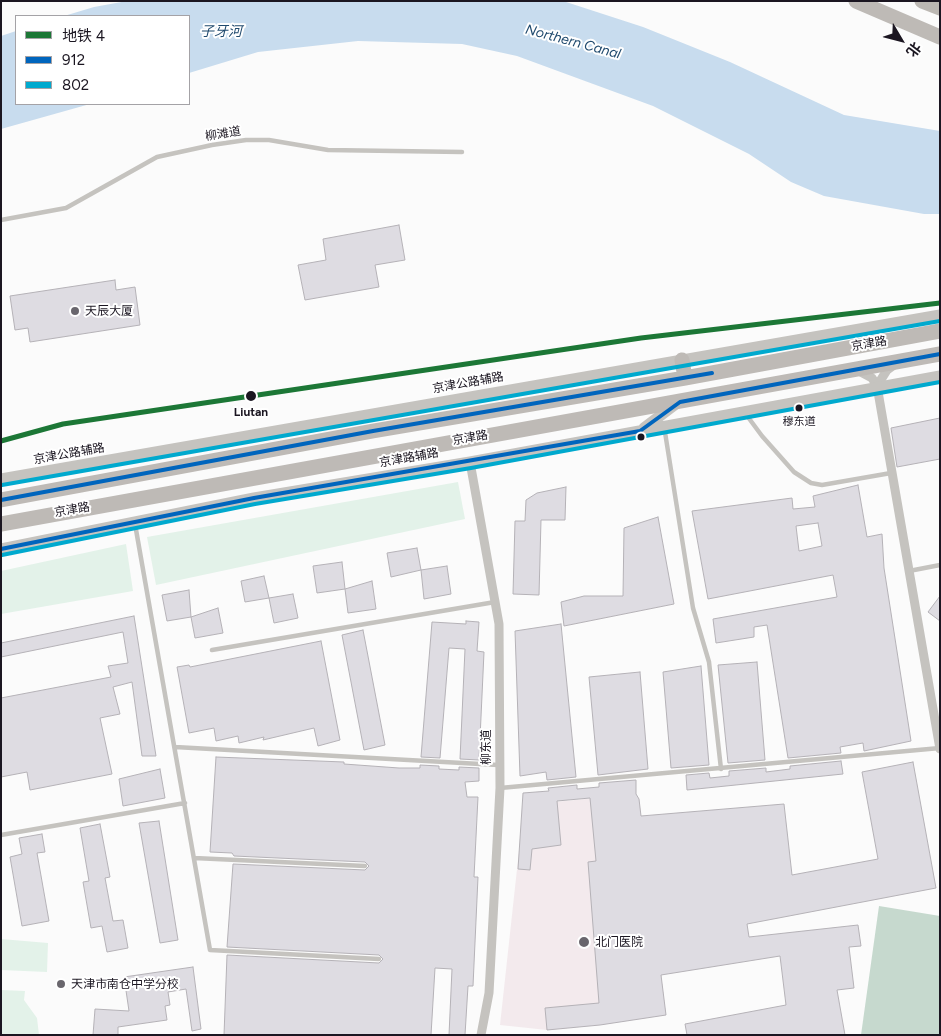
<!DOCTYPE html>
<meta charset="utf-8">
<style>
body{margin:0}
#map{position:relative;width:941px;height:1036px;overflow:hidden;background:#fbfbfb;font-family:Figtree,"Noto Sans SC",sans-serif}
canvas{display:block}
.frame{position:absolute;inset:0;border:2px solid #1b1621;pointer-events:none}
.legend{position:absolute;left:15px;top:15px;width:175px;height:90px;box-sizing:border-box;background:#fff;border:1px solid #a4a2a6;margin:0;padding:6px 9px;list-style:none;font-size:15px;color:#1b1621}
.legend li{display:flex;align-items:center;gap:10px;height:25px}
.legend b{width:25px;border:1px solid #a4a2a6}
.north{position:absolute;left:876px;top:15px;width:50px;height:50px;-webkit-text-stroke:4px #fff;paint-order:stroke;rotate:127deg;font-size:14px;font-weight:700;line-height:20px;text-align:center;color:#1b1621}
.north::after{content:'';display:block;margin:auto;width:18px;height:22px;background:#1b1621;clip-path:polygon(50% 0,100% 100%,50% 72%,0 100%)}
</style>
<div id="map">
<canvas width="941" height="1036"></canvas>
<div class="frame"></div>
<ul class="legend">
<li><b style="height:6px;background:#1c7736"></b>地铁 4</li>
<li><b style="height:6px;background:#0065bd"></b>912</li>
<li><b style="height:6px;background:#00a9ce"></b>802</li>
</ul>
<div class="north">北</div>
</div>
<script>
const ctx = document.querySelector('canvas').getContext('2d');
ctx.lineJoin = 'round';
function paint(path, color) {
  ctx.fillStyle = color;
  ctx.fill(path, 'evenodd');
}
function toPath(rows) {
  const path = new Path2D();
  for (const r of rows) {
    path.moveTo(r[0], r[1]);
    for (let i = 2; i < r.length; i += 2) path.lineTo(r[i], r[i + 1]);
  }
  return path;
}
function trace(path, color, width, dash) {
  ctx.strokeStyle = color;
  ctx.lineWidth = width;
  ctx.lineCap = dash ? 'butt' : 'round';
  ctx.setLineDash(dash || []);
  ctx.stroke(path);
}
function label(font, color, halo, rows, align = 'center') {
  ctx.font = font + ' Figtree,"Noto Sans SC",sans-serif';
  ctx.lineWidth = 4;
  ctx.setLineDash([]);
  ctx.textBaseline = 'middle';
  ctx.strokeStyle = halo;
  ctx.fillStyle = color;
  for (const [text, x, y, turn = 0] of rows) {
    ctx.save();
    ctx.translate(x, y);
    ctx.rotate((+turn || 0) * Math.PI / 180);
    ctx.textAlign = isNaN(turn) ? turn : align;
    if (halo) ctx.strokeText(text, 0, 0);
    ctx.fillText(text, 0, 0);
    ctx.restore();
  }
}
const medical = toPath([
 [636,794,639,799,666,1015,600,1025,547,1030,500,1025,524,805]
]);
const green = toPath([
 [458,482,465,519,156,585,147,537],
 [126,544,133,591,1,614,1,571],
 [1,939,48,943,47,972,1,970],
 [1,990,25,991,24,1000,37,1018,39,1035,1,1035]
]);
const forest = toPath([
 [879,906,940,916,940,1035,861,1035]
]);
const water = toPath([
 [127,1,563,1,643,27,730,62,844,115,940,131,940,214,924,214,824,196,791,182,749,154,653,106,517,56,462,44,358,41,258,52,189,73,189,16,64,16,94,7],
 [16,31,16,104,90,104,1,129,1,36]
]);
const building = toPath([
 [399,225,405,260,375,265,379,287,305,300,298,265,326,260,323,239,399,225],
 [115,280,116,290,135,287,140,325,30,342,28,328,15,330,10,296,115,280],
 [940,418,940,459,897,467,891,428,940,418],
 [858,485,867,537,882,534,884,568,911,741,864,751,863,743,840,747,841,753,788,758,767,625,754,627,754,637,716,643,713,619,837,597,833,575,708,599,692,511,792,498,793,509,815,507,813,496,858,485],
 [818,523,822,546,799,551,796,526,818,523],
 [566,487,565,520,541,520,539,595,513,594,515,521,525,521,526,500,537,493,566,487],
 [658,517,674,604,564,626,561,602,584,596,623,596,624,528,658,517],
 [417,548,421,570,391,577,387,553,417,548],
 [342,562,345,589,317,593,313,566,342,562],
 [447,566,451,594,424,599,421,570,447,566],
 [264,576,269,598,245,602,241,581,264,576],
 [372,581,376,609,348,613,345,589,372,581],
 [189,590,191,617,167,621,162,595,189,590],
 [293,594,298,618,274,623,269,598,293,594],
 [940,596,940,621,928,612,940,596],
 [218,608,223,633,195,638,191,617,218,608],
 [134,616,156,756,142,756,132,682,113,687,120,714,100,718,112,774,30,790,27,772,1,777,1,698,111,677,108,666,128,663,123,632,1,657,1,643,134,616],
 [466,621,479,622,477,651,484,652,479,760,460,759,465,649,449,648,440,758,421,757,432,622,466,624,466,621],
 [561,624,576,777,547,780,546,772,520,776,515,631,561,624],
 [363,630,385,745,364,750,342,635,363,630],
 [321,641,340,740,318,746,314,728,263,740,264,737,239,743,238,736,216,741,214,728,189,733,177,667,189,665,190,667,321,641],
 [757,662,765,760,728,763,718,665,757,662],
 [701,666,709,765,671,768,663,672,701,666],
 [640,672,648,769,598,775,589,677,640,672],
 [216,757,344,762,344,764,399,768,420,768,420,765,439,766,439,769,459,770,459,767,479,768,479,781,465,782,467,797,478,797,474,877,478,877,473,986,468,986,465,1035,449,1035,452,969,435,968,431,1035,224,1035,227,955,379,963,383,959,379,955,227,947,233,864,365,870,369,866,365,862,234,856,232,853,210,852,216,757],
 [841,761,843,774,687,790,686,775,709,773,710,778,729,776,729,771,766,768,766,772,790,769,790,766,841,761],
 [913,762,936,888,747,924,749,937,858,925,861,946,849,947,854,988,837,990,845,1035,687,1035,685,1024,786,1005,780,956,661,975,666,1015,600,1025,547,1030,545,1008,599,1003,588,862,596,861,590,798,557,801,561,845,532,849,530,870,518,869,523,793,549,791,548,788,577,785,577,789,599,787,599,783,636,780,636,794,639,799,641,816,784,804,792,875,878,859,862,772,913,762],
 [160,769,165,798,123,806,119,779,160,769],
 [159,821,178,940,160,943,139,823,159,821],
 [100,824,110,877,105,878,113,921,123,920,128,948,107,952,102,926,91,928,83,882,89,881,80,828,100,824],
 [42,834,45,852,37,853,49,921,22,926,10,857,22,854,19,838,42,834],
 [193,967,201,1029,192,1031,186,989,168,992,170,1005,165,1006,167,1020,118,1027,118,1035,93,1035,95,1009,129,1011,124,977,193,967]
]);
const service = toPath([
 [1,220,66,208,157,157,212,145,246,140,269,140,328,150,462,152],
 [745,413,762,436,794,472,811,483,822,485,891,473],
 [664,426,693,608,709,662,721,769],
 [135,524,210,950,379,959],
 [909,571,940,565],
 [212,650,495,602],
 [175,747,498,765],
 [500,788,940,748],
 [1,835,185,803],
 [194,858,365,866]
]);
const minor = toPath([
 [857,370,872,378,877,386,940,749],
 [877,386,887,370,894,365],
 [470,462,499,624,500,788,489,993,481,1035]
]);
const tertiary = toPath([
 [644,428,677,403],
 [1,479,940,315],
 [1,549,254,498,470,462,940,376]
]);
const primary = toPath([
 [856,1,940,37],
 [682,360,685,378],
 [1,500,373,431,685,378,940,331],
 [1,524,940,354]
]);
const trunk = toPath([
 [922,1,940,8]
]);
const bus1 = toPath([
 [1,500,373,431,712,373],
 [1,549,254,498,640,431,680,402,940,354]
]);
const bus2 = toPath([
 [2,485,940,321],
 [2,555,255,504,471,468,940,382]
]);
const metro1 = toPath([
 [1,441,63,424,641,338,940,303]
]);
const markers = [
 [75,311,5,"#69666d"],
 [251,396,6,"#1b1621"],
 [799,408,4.5,"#1b1621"],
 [641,437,4.5,"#1b1621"],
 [584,942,6,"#69666d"],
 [61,984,5,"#69666d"]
];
const busNames = [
 ["穆东道",799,422]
];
const streetNames = [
 ["柳滩道",223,134,-9],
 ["京津路",869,344,-10],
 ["京津公路辅路",468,383,-10],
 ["京津路",470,438,-10],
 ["京津公路辅路",69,454,-10],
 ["京津路辅路",409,458,-10],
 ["京津路",72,510,-10],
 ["柳东道",486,747,-90]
];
const poiNames = [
 ["天辰大厦",85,311],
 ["北门医院",595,942],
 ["天津市南仓中学分校",71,984]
];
const stopNames = [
 ["Liutan",251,412]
];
const waterNames = [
 ["子牙河",221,32],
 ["Northern Canal",573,42,15]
];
paint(medical, '#f3eaed');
paint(green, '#e3f2e9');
paint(forest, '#c6d9ce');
paint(water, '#c8dcee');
paint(building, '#dedce2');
trace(building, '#b5b2b7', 1);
trace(service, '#c5c3bf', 4.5);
trace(minor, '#c5c3bf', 9);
trace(tertiary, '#c5c3bf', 11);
trace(primary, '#bebab6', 15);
trace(trunk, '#bcb8b3', 15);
trace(bus1, '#0065bd', 4);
trace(bus2, '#00a9ce', 4);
trace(metro1, '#1c7736', 5);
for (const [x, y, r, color] of markers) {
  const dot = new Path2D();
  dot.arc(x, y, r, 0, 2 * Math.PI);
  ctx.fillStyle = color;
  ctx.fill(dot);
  trace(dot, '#fff', 2);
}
label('11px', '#1b1621', '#fff', busNames);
label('12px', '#1b1621', '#fff', streetNames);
label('12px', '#1b1621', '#fff', poiNames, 'left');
label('bold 12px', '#1b1621', '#fff', stopNames);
label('italic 14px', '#1f496d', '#fff', waterNames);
</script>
